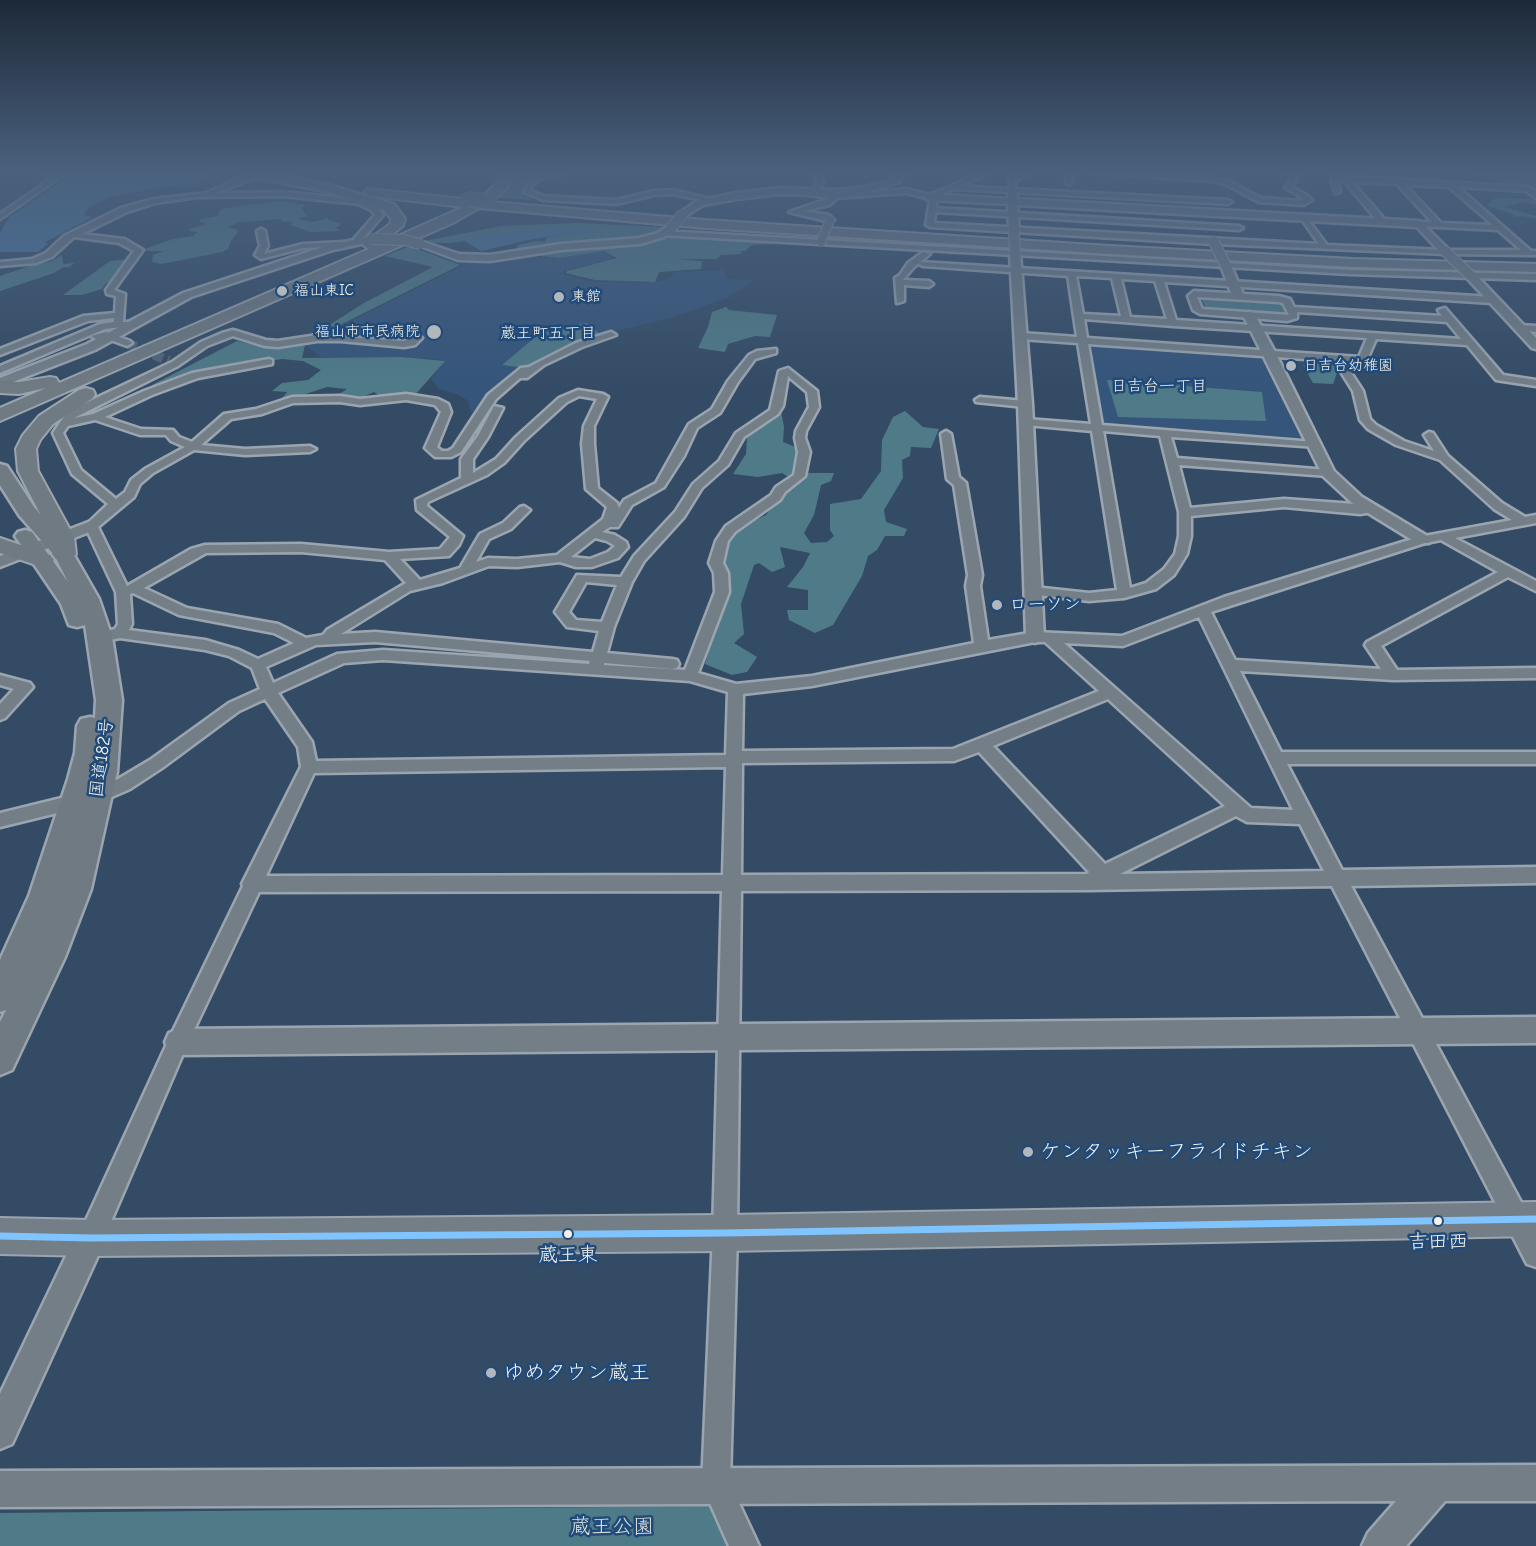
<!DOCTYPE html>
<meta charset="utf-8">
<style>
body{margin:0}
canvas{display:block;background:#344b65}
</style>
<canvas width="1536" height="1546"></canvas>
<script>
const ctx = document.querySelector('canvas').getContext('2d');
ctx.lineJoin = 'round';
function paint(path, color) {
  ctx.fillStyle = color;
  ctx.fill(path, 'evenodd');
}
function toPath(rows) {
  const path = new Path2D();
  for (const r of rows) {
    path.moveTo(r[0], r[1]);
    for (let i = 2; i < r.length; i += 2) path.lineTo(r[i], r[i + 1]);
  }
  return path;
}
function trace(path, color, width, dash) {
  ctx.strokeStyle = color;
  ctx.lineWidth = width;
  ctx.lineCap = dash ? 'butt' : 'round';
  ctx.setLineDash(dash || []);
  ctx.stroke(path);
}
function label(font, color, halo, rows, align = 'center') {
  ctx.font = font + ' "Comic Neue","Klee One",sans-serif';
  ctx.lineWidth = 5;
  ctx.setLineDash([]);
  ctx.textBaseline = 'middle';
  ctx.strokeStyle = halo;
  ctx.fillStyle = color;
  for (const [text, x, y, turn = 0] of rows) {
    ctx.save();
    ctx.translate(x, y);
    ctx.rotate((+turn || 0) * Math.PI / 180);
    ctx.textAlign = isNaN(turn) ? turn : align;
    if (halo) ctx.strokeText(text, 0, 0);
    ctx.fillText(text, 0, 0);
    ctx.restore();
  }
}
const built = toPath([
 [605,251,613,259,565,270,563,274,588,281,634,283,656,282,669,279,675,272,724,270,727,279,753,280,727,298,673,317,601,335,587,323,546,328,503,365,526,368,486,414,471,412,468,401,459,395,439,389,431,379,444,360,402,357,321,357,304,344,469,263,517,257,555,258],
 [1087,343,1267,355,1308,442,1104,426,1101,424]
]);
const green = toPath([
 [515,173,533,173,533,177,522,192,533,200,497,198,513,184],
 [1454,173,1536,173,1536,188,1476,177],
 [1495,198,1536,199,1536,205,1522,202,1504,207,1536,216,1536,219,1523,216,1515,217,1511,213,1487,206],
 [280,201,305,205,301,208,308,217,300,217,299,219,312,222,328,218,329,220,341,224,336,228,340,231,310,232,291,225,292,221,283,222,281,219,239,222,229,227,238,230,237,234,231,241,228,249,222,252,162,264,152,262,153,255,164,251,146,251,147,248,173,239,193,236,197,232,190,231,189,229,206,224,198,220,218,216,220,210,225,208],
 [577,223,666,227,653,236,639,239,529,250,516,249,518,245,535,241,545,242,546,238,549,237,598,229,521,232,451,243,427,243,425,241,501,226],
 [678,236,794,243,752,245,745,251,741,251,741,254,720,255,717,259,675,259,702,261,701,269,659,272,655,282,595,280,566,273,567,271,617,258,604,251,559,258,532,255,576,248,625,246],
 [410,246,460,265,316,337,312,336,364,303,433,267,385,256],
 [62,255,63,264,74,263,70,267,64,267,54,273,0,291,0,276,38,263,50,262],
 [129,259,123,271,117,272,114,276,116,277,112,282,106,283,102,289,82,295,63,295,110,261],
 [1200,295,1282,300,1290,314,1206,309],
 [726,307,729,310,777,315,770,337,755,336,728,344,725,352,698,348,708,327,712,312],
 [587,323,601,335,526,368,502,365,546,328],
 [237,341,264,347,305,345,302,358,402,357,445,361,414,396,382,397,374,392,358,399,335,397,347,389,327,387,278,403,287,392,272,391,282,383,308,380,321,370,303,361,282,359,197,372,155,389,152,385],
 [1314,362,1334,363,1338,370,1333,384,1313,383,1303,365,1316,366],
 [1107,380,1262,392,1266,421,1118,417],
 [781,411,784,427,783,442,798,448,800,458,796,475,790,478,782,473,758,477,733,474,746,454,747,438,756,426],
 [905,411,923,427,939,429,931,448,911,447,910,456,902,460,903,478,884,510,886,522,907,529,904,536,885,536,877,550,868,556,862,576,833,625,815,633,789,620,787,610,808,610,808,590,787,587,803,567,810,553,780,547,785,567,772,572,759,563,754,565,741,604,744,634,734,643,757,657,747,672,732,675,705,664,726,592,722,562,733,531,766,515,785,488,805,473,834,473,831,481,821,485,814,515,804,533,811,543,827,542,834,536,830,530,830,504,861,499,881,471,882,440,893,417],
 [716,1506,731,1546,0,1546,0,1513]
]);
const water = toPath([
 [54,173,207,173,210,179,200,183,156,188,107,198,89,207,84,215,93,217,45,242,48,244,38,252,0,252,0,233,4,225,11,216,60,182,61,176],
 [591,227,600,229,528,240,481,251,463,240,521,232]
]);
const minorTunnel = toPath([
 [127,343,169,361]
]);
const minor = toPath([
 [45,173,51,173,56,180,0,219,0,214,49,180,45,173],
 [257,173,268,173,216,193,283,192,361,200,377,206,383,215,360,242,354,239,375,215,371,210,359,204,283,196,198,197,155,203,127,212,82,234,124,239,143,250,114,290,125,294,123,322,131,322,131,326,105,329,0,373,0,366,100,324,114,322,114,318,88,321,0,355,0,349,83,316,115,313,116,296,107,294,106,290,134,251,119,243,74,237,52,257,36,263,0,266,0,262,32,259,46,253,64,236,121,208,154,199,206,193,235,180,257,173],
 [534,173,563,173,539,179,531,187,531,191,544,196,616,200,654,191,672,190,716,200,712,202,672,194,654,195,616,204,543,200,524,192,534,173],
 [814,173,820,173,823,184,816,193,847,194,906,189,930,195,980,173,989,173,961,186,1009,189,1010,179,1022,173,1031,173,1015,181,1015,189,1228,200,1232,202,1228,204,954,189,937,196,936,208,1239,226,1243,228,1239,230,935,212,934,223,1319,244,1301,218,1305,216,1327,245,1446,250,1521,250,1498,230,1417,226,1417,222,1432,222,1397,184,1352,182,1387,222,1380,224,1344,181,1338,181,1340,192,1335,193,1331,179,1334,177,1398,179,1528,187,1536,192,1536,198,1526,191,1458,187,1531,251,1536,251,1536,255,1446,254,1214,244,930,227,926,225,930,199,906,193,836,198,835,200,829,205,803,211,829,215,834,220,830,222,789,212,830,198,808,195,817,184,814,173],
 [1405,185,1449,187,1493,225,1441,223,1405,185],
 [1069,173,1076,173,1072,177,1072,183,1069,185,1066,183,1066,177,1069,173],
 [1093,173,1213,177,1229,181,1261,198,1302,201,1303,198,1285,188,1291,179,1288,173,1294,173,1297,179,1292,187,1308,196,1312,200,1304,205,1259,202,1225,184,1213,181,1093,173],
 [261,229,265,231,268,246,264,254,303,244,344,242,348,244,344,246,303,248,261,259,255,255,260,246,257,231,261,229],
 [664,231,1349,270,1536,274,1536,280,1349,274,661,235,660,233,664,231],
 [923,252,930,254,914,267,903,280,929,281,933,284,929,287,904,285,904,301,897,303,895,278,900,275,908,263,923,252],
 [920,262,1492,297,1496,300,1492,303,1164,282,1176,320,1461,339,1447,322,1297,312,1297,318,1287,321,1200,314,1193,310,1188,296,1194,291,1279,296,1290,299,1294,307,1442,316,1438,310,1445,308,1503,375,1536,380,1536,386,1496,380,1467,345,1376,339,1366,362,1344,362,1363,391,1370,419,1376,425,1404,441,1434,451,1424,435,1429,432,1433,433,1448,456,1502,503,1525,517,1536,515,1536,523,1455,538,1536,581,1536,591,1508,577,1381,646,1397,670,1536,668,1536,678,1393,680,1240,671,1281,752,1536,752,1536,764,1287,764,1342,870,1536,867,1536,883,1351,886,1536,1230,1536,1267,1527,1264,1332,886,1088,890,741,891,737,1233,730,1484,759,1546,729,1546,702,1485,713,1233,722,891,259,892,185,1049,100,1247,91,1250,82,1247,79,1238,82,1229,171,1035,243,886,242,884,301,767,298,747,265,699,239,711,162,768,130,789,98,803,0,827,0,813,94,790,118,779,150,760,229,703,260,689,252,668,229,656,205,650,120,638,100,642,95,640,93,637,95,634,115,629,118,624,116,592,85,526,108,504,72,474,53,433,65,415,75,408,172,362,201,342,222,333,233,330,266,340,278,341,317,335,404,341,417,335,422,338,415,345,404,347,341,341,317,341,278,347,265,346,233,336,207,346,178,366,74,418,93,414,144,391,192,373,269,359,272,360,272,364,198,378,152,395,105,417,141,429,173,430,179,437,192,442,224,414,256,409,292,397,340,396,360,399,406,394,438,399,448,404,451,412,437,447,442,451,448,451,453,448,488,395,521,368,529,367,576,343,611,332,616,335,582,347,544,365,527,378,520,378,496,399,461,452,451,457,435,457,425,448,441,412,435,405,406,400,360,405,340,402,293,403,262,414,231,419,201,445,245,449,310,446,316,449,310,452,245,455,194,450,153,473,140,484,134,497,98,527,127,586,191,549,205,545,301,544,389,552,440,549,450,537,417,510,416,500,461,478,461,459,478,436,494,406,503,408,488,437,473,459,473,473,496,459,516,437,559,398,578,390,603,394,608,397,594,426,594,444,598,488,617,503,619,508,624,500,656,483,689,424,712,409,728,381,749,355,757,351,776,349,776,353,755,359,738,382,720,413,697,428,684,456,664,487,632,505,618,527,610,527,602,532,615,535,626,542,628,547,618,558,592,567,576,567,560,562,517,567,489,566,443,583,410,591,341,634,375,632,593,652,599,631,567,627,555,612,577,575,621,577,634,556,675,512,693,484,719,461,736,433,770,410,779,371,788,368,817,391,819,407,806,431,805,438,810,452,805,476,785,492,780,500,735,532,728,541,723,563,728,573,729,592,698,673,736,684,812,676,974,643,966,586,968,575,954,485,947,479,941,434,946,431,951,434,959,477,966,483,982,575,980,586,988,640,1035,632,1122,636,1224,597,1419,537,1512,520,1494,509,1440,460,1396,445,1368,429,1360,420,1353,391,1334,361,1088,344,1102,425,1314,442,1320,445,1318,447,1171,437,1177,458,1328,470,1334,473,1328,476,1179,465,1190,508,1284,499,1369,505,1375,509,1373,512,1360,514,1284,507,1191,516,1191,536,1187,554,1174,575,1156,589,1124,598,1089,601,1029,594,1027,591,1034,587,1089,593,1117,590,1092,431,1026,425,1021,422,1026,419,1091,424,1078,343,1021,339,1016,336,1021,333,1077,337,1068,276,923,266,919,264,920,262],
 [1076,276,1112,278,1121,316,1083,314,1076,276],
 [1121,279,1155,281,1167,319,1130,317,1121,279],
 [1197,297,1279,302,1283,303,1289,315,1202,309,1197,297],
 [1084,319,1173,326,1367,338,1359,357,1087,338,1084,319],
 [788,376,807,392,809,407,796,431,795,438,798,452,794,475,776,487,771,495,726,526,716,541,709,563,714,573,715,592,685,670,604,665,604,663,672,669,677,668,679,664,677,660,672,659,607,653,614,627,632,582,644,561,684,517,702,488,728,465,744,437,778,414,783,406,788,376],
 [579,396,597,399,584,426,582,444,586,489,607,507,603,519,557,555,517,559,488,558,476,562,489,539,511,529,530,510,524,506,520,507,503,523,480,534,460,568,420,580,400,559,449,556,459,545,463,536,427,506,428,502,487,475,504,463,524,441,567,402,579,396],
 [95,420,140,435,166,435,171,441,185,447,145,469,131,480,125,492,116,499,81,470,63,433,68,426,95,420],
 [1103,431,1160,436,1179,512,1179,536,1175,554,1164,569,1146,583,1130,588,1103,431],
 [595,538,607,541,615,546,608,552,590,559,571,557,595,538],
 [1441,540,1498,572,1367,642,1365,645,1381,669,1235,660,1211,612,1425,543,1441,540],
 [301,552,385,560,406,583,327,630,323,635,306,638,278,624,187,608,144,588,206,553,301,552],
 [586,582,617,585,602,622,576,620,569,612,586,582],
 [133,593,179,615,274,633,294,643,258,659,239,650,205,640,129,630,132,624,130,594,133,593],
 [1199,617,1293,810,1251,808,1064,643,1123,646,1199,617],
 [375,642,590,661,589,664,383,650,337,654,273,683,266,667,316,645,375,642],
 [1035,642,1045,642,1099,691,953,749,742,751,743,694,812,686,1035,642],
 [383,660,690,681,728,692,726,755,316,761,312,742,278,693,344,663,383,660],
 [1108,699,1225,806,1105,864,993,746,1108,699],
 [979,752,1089,872,1087,874,741,875,742,763,954,761,979,752],
 [726,767,723,875,266,876,314,773,726,767],
 [1236,816,1247,822,1300,824,1324,871,1120,874,1236,816],
 [1520,325,1536,326,1536,332,1517,330,1517,326,1520,325],
 [106,332,130,341,132,343,127,346,105,338,96,339,91,336,106,332],
 [980,397,1025,401,1030,404,1025,407,976,402,975,400,980,397],
 [0,675,30,683,33,687,5,718,0,720,0,704,14,689,0,685,0,675]
]);
const tertiary = toPath([
 [896,173,904,173,899,182,864,193,837,196,780,194,736,199,703,205,686,216,678,214,697,201,736,193,780,188,837,190,864,187,886,182,896,173],
 [1012,188,1016,191,1017,199,1420,221,1451,252,1442,254,1417,227,1017,205,1019,231,1014,234,1009,231,1008,204,928,200,924,197,928,194,1008,199,1008,191,1012,188],
 [668,226,676,228,664,237,640,244,561,250,490,261,458,260,415,244,420,241,459,254,490,255,561,244,639,238,658,233,668,226],
 [372,236,377,239,375,241,333,250,191,297,95,350,0,387,0,378,87,344,183,293,326,246,372,236],
 [1015,250,1020,253,1032,404,1044,637,1041,641,1035,643,1029,641,1026,637,1018,404,1010,253,1015,250],
 [1226,263,1231,266,1244,296,1242,298,1234,298,1232,296,1221,266,1226,263],
 [1471,273,1475,274,1536,338,1536,349,1532,348,1467,278,1466,276,1471,273],
 [1249,312,1255,315,1275,352,1334,471,1362,497,1429,537,1431,540,1429,543,1417,543,1352,503,1323,476,1243,315,1249,312],
 [91,521,97,523,99,526,97,529,0,567,0,556,91,521],
 [1536,1017,1536,1043,178,1055,169,1051,165,1042,169,1033,178,1029,1536,1017],
 [91,1223,102,1227,106,1238,12,1444,0,1449,0,1394,80,1227,91,1223],
 [1536,1465,1536,1501,1445,1501,1406,1546,1362,1546,1368,1533,1396,1501,0,1507,0,1471,1536,1465]
]);
const secondary = toPath([
 [1536,1202,1536,1236,725,1251,91,1256,0,1254,0,1218,91,1220,725,1215,1536,1202]
]);
const trunk = toPath([
 [0,464,7,466,34,507,71,550,99,599,112,637,122,700,117,772,91,889,65,957,12,1070,0,1075,0,1022,6,1010,0,1012,0,960,29,896,68,779,75,753,77,726,81,719,90,717,95,718,96,700,85,625,77,627,69,625,61,604,15,536,18,532,25,530,32,532,68,582,55,556,19,515,0,485,0,464]
]);
const motorway = toPath([
 [262,173,273,173,330,185,394,204,405,219,403,226,380,244,463,207,371,196,367,195,365,192,367,189,464,199,470,203,485,194,497,183,502,173,514,173,507,188,491,202,705,220,1110,246,1353,259,1536,264,1536,272,1353,267,1110,254,705,228,479,208,453,223,0,421,0,408,46,388,19,394,0,393,0,381,19,382,50,377,56,378,59,383,369,249,363,245,365,242,390,224,391,219,384,210,328,192,269,181,263,178,262,173],
 [86,388,93,390,95,394,93,398,53,424,40,440,36,449,38,471,74,537,76,554,72,559,64,561,56,559,52,554,52,537,18,471,16,449,23,435,39,416,79,390,86,388],
 [0,538,50,555,54,560,50,565,42,567,0,553,0,538]
]);
const minorBridge = toPath([
 [821,242,830,220]
]);
const tertiaryBridge = toPath([
 [671,228,683,214],
 [1014,231,1015,253],
 [372,239,404,240,420,244],
 [1214,242,1226,266],
 [1446,252,1471,276]
]);
const motorwayBridge = toPath([
 [259,173,267,175],
 [468,199,489,202]
]);
const bus1 = toPath([
 [0,1236,91,1238,725,1233,1536,1219]
]);
const markers = [
 [282,291,6,"#b1b7ba"],
 [559,297,6,"#b1b7ba"],
 [434,332,8,"#b1b7ba"],
 [1291,366,6,"#b1b7ba"],
 [997,605,6,"#b1b7ba"],
 [1028,1152,6,"#b1b7ba"],
 [1438,1221,5,"#f4f1e8"],
 [568,1234,5,"#f4f1e8"],
 [491,1373,6,"#b1b7ba"]
];
const farPoinames = [
 ["福山東IC",294,291],
 ["東館",571,297],
 ["福山市市民病院",420,332,"right"],
 ["日吉台幼稚園",1303,366]
];
const farNeighbourhoodnames = [
 ["蔵王町五丁目",548,333],
 ["日吉台一丁目",1159,386]
];
const poiNames = [
 ["ローソン",1009,605]
];
const streetNames = [
 ["国道182号",102,758,-82]
];
const nearBusnames = [
 ["吉田西",1438,1242],
 ["蔵王東",568,1255]
];
const nearPoinames = [
 ["ケンタッキーフライドチキン",1040,1152],
 ["ゆめタウン蔵王",503,1373]
];
const nearParknames = [
 ["蔵王公園",612,1527]
];
paint(built, '#35557b');
paint(green, '#4f7b88');
paint(water, '#4877a2');
trace(minorTunnel, '#516479', 10, [10, 4.5]);
trace(minor, '#9ba5af', 5);
trace(tertiary, '#9ba5af', 5);
trace(secondary, '#9ba5af', 4);
trace(trunk, '#9ba5af', 5);
trace(motorway, '#9ba5af', 4);
paint(minor, '#737e87');
paint(tertiary, '#737e87');
paint(secondary, '#737e87');
paint(trunk, '#707a83');
paint(motorway, '#707a83');
trace(minorBridge, '#9ba5af', 10, []);
trace(tertiaryBridge, '#9ba5af', 12, []);
trace(motorwayBridge, '#9ba5af', 16, []);
trace(minorBridge, '#737e87', 8);
trace(tertiaryBridge, '#737e87', 10);
trace(motorwayBridge, '#707a83', 14);
trace(bus1, '#80c4ff', 7);
const sky = ctx.createLinearGradient(0, 0, 0, 390);
sky.addColorStop(0, '#1d2938');
sky.addColorStop(0.44, '#4a617e');
sky.addColorStop(1, '#4a617e00');
ctx.fillStyle = sky;
ctx.fillRect(0, 0, 1536, 390);
for (const [x, y, r, color] of markers) {
  const dot = new Path2D();
  dot.arc(x, y, r, 0, 2 * Math.PI);
  ctx.fillStyle = color;
  ctx.fill(dot);
  trace(dot, '#1f4a7a', 2);
}
label('15px', '#f4f1e8', '#1f4a7a', farPoinames, 'left');
label('16px', '#f4f1e8', '#1f4a7a', farNeighbourhoodnames);
label('18px', '#f4f1e8', '#1f4a7a', poiNames, 'left');
label('18px', '#f4f1e8', '#1f4a7a', streetNames);
label('20px', '#f4f1e8', '#1f4a7a', nearBusnames);
label('21px', '#f4f1e8', '#1f4a7a', nearPoinames, 'left');
label('21px', '#dce0da', '#1f4a7a', nearParknames);
</script>
